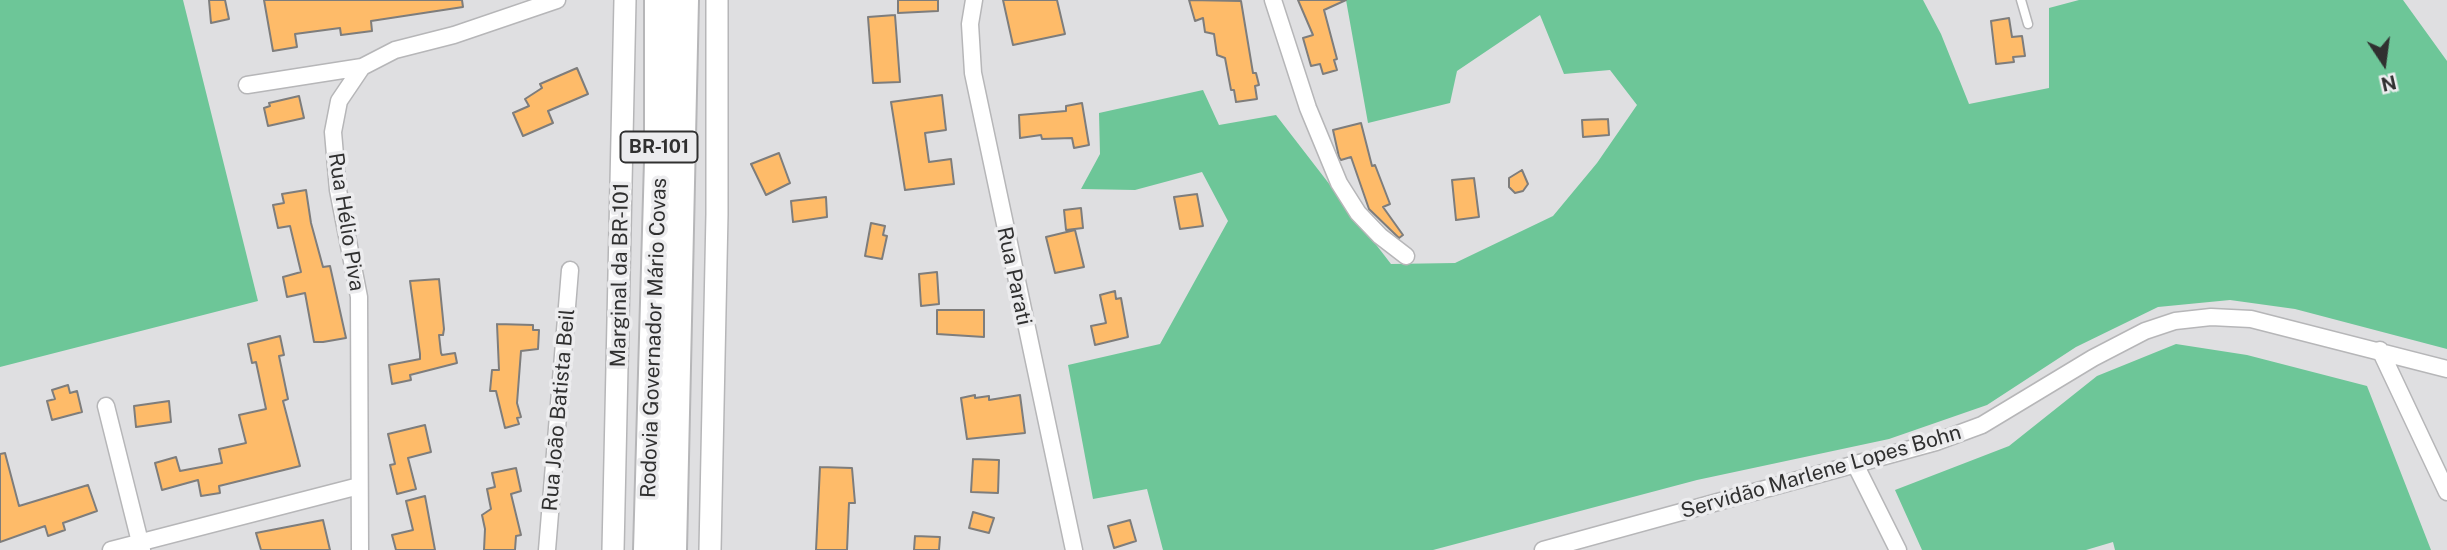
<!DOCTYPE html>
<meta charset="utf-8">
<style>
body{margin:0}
#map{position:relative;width:2447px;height:550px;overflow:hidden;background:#dfdfe1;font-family:"Public Sans",sans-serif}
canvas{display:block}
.north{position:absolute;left:2349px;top:28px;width:70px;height:70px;-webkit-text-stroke:5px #ececee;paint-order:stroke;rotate:167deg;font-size:19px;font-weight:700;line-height:28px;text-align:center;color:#303030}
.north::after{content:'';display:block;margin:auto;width:24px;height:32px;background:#303030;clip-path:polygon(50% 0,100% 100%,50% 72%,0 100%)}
</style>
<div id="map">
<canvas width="2447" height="550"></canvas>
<div class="north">N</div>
</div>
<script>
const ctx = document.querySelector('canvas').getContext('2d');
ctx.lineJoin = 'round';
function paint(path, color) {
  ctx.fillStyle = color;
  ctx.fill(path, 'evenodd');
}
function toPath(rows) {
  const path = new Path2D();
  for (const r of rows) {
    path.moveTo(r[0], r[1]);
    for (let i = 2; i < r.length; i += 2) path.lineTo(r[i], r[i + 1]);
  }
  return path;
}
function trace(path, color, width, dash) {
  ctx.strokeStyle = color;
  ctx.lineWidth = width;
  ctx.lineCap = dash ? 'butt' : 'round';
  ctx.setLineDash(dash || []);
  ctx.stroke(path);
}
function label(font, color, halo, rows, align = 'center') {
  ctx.font = font + ' "Public Sans",sans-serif';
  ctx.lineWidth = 7;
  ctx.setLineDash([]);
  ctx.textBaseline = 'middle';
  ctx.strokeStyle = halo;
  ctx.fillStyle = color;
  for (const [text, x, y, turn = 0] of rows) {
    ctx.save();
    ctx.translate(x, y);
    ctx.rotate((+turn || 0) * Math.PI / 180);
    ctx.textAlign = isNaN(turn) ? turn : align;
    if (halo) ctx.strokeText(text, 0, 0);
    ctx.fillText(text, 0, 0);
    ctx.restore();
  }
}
const green = toPath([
 [0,0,183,0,258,301,0,367],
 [1346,0,1923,0,1941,34,1969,104,2049,88,2049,8,2079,0,2403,0,2447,61,2447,349,2295,309,2230,300,2158,307,2076,347,1987,405,1889,439,1697,480,1433,550,1163,550,1147,489,1093,499,1068,365,1160,344,1228,221,1202,172,1135,190,1081,189,1100,154,1099,113,1203,90,1219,125,1276,115,1391,264,1455,263,1553,216,1597,163,1637,105,1610,70,1564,74,1540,15,1457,71,1450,103,1368,123],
 [2176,344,2247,355,2367,386,2431,550,2115,550,2113,542,2086,550,1922,550,1895,490,2009,446,2097,376]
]);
const building = toPath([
 [209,0,225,0,229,19,211,23,209,0],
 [264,0,462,0,463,7,371,21,372,31,341,35,340,28,295,34,297,47,273,51,264,0],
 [898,0,938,0,938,11,898,13,898,0],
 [1003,0,1057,0,1065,34,1013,45,1003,0],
 [1189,0,1241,1,1253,73,1256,73,1259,85,1255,86,1257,99,1236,102,1234,90,1231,90,1225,58,1217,55,1214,34,1205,32,1203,18,1195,21,1189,0],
 [1298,0,1346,0,1324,10,1337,59,1334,60,1337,70,1323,74,1320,64,1311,66,1303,38,1313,35,1298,0],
 [895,15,900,82,873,83,868,17,895,15],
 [2009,18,2012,37,2022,36,2025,56,2013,57,2014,62,1996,64,1991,21,2009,18],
 [577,68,588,94,548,111,553,123,523,136,513,113,529,106,525,99,542,88,540,84,577,68],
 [942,95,946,130,925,133,929,162,951,159,954,184,905,190,891,102,942,95],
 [299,96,304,118,268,126,264,108,270,106,269,103,299,96],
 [1082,103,1089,145,1074,148,1072,138,1042,139,1041,135,1020,138,1019,115,1066,111,1066,106,1082,103],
 [1608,119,1609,135,1583,137,1582,120,1608,119],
 [1361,123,1372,166,1375,165,1390,204,1383,207,1403,235,1399,238,1369,209,1351,157,1341,160,1339,157,1333,130,1361,123],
 [779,153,790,183,766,195,751,164,779,153],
 [1522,170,1528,184,1523,191,1515,193,1509,187,1509,178,1522,170],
 [1474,178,1479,217,1456,220,1452,180,1474,178],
 [306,190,311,223,323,267,330,266,346,338,323,342,314,342,305,293,287,297,283,277,301,272,290,226,278,228,273,205,284,203,282,194,306,190],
 [1197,194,1203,226,1180,229,1174,197,1197,194],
 [826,197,827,217,793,222,791,201,826,197],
 [1081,208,1083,228,1066,230,1064,210,1081,208],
 [871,223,885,226,883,235,887,236,882,259,865,256,871,223],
 [1075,230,1084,267,1055,273,1046,237,1075,230],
 [937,272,939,304,921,306,919,274,937,272],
 [439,279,444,329,443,335,439,335,441,353,442,355,455,353,457,363,410,375,411,380,392,384,389,365,420,359,420,354,410,281,439,279],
 [1115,291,1116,299,1121,298,1128,337,1095,345,1091,326,1106,323,1100,295,1115,291],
 [937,310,984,310,984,337,937,334,937,310],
 [497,324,533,325,533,330,539,330,538,349,521,351,517,403,521,417,517,418,519,424,505,428,496,391,490,391,492,370,499,370,497,324],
 [280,336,284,355,279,356,288,399,283,401,300,466,219,486,220,493,201,496,198,480,162,490,155,463,176,457,180,471,222,463,219,449,246,443,239,415,266,409,256,362,252,363,248,344,280,336],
 [68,385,70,393,77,391,82,412,52,420,47,401,55,399,52,390,68,385],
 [975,395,975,398,989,396,989,400,1020,395,1025,433,967,439,961,398,975,395],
 [169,401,171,422,136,427,134,406,169,401],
 [425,425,431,452,408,458,416,489,397,494,390,465,395,464,388,434,425,425],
 [5,453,19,506,88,485,97,511,63,523,65,530,48,536,45,526,0,542,0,454,5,453],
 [973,459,999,460,998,493,971,492,973,459],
 [820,467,852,468,855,503,849,503,847,550,816,550,820,467],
 [516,468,521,491,511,494,521,535,516,536,515,550,484,550,485,529,482,515,491,509,487,489,495,487,492,473,516,468],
 [425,496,435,550,396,550,392,535,413,530,406,501,425,496],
 [973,512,994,518,989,533,969,528,973,512],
 [323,520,330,550,261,550,256,533,323,520],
 [1130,520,1136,541,1114,548,1108,526,1130,520],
 [915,536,940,537,939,550,914,550,915,536]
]);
const lane = toPath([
 [2021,0,2028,24]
]);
const street = toPath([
 [974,0,970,24,973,73,1074,550],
 [1273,0,1308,108,1339,183,1358,213,1380,236,1406,256],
 [247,85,362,67],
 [2380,350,2447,492],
 [106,406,142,550],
 [1856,466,1898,550],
 [111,550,359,486],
 [360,550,359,297,338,190,333,132,339,101,362,67,395,50,454,35,557,0],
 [547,550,570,270],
 [1543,550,1936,442,1982,425,2093,358,2145,331,2175,321,2211,317,2251,319,2447,369]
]);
const secondary = toPath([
 [613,550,625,0],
 [710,550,717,214,717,0]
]);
const highway = toPath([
 [648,550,659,161,659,0],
 [672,550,684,0]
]);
const shields = [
 [659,147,77]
];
const shieldNames = [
 ["BR-101",659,147]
];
const streetNames = [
 ["Rua Hélio Piva",346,222,81],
 ["Marginal da BR-101",620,275,-89],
 ["Rua Parati",1014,276,78],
 ["Rodovia Governador Mário Covas",654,338,-88],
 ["Rua João Batista Beil",559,410,-85],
 ["Servidão Marlene Lopes Bohn",1821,472,-16]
];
paint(green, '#6dc698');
paint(building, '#febb69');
trace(building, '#7e7d7c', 2);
trace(lane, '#b6b6b8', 11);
trace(street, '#b6b6b8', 19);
trace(secondary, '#b6b6b8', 24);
trace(highway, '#b6b6b8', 32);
trace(lane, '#fff', 8);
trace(street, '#fff', 16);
trace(secondary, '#fff', 21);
trace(highway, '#fff', 28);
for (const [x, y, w] of shields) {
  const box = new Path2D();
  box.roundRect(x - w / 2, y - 15.5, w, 31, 5);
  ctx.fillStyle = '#ececee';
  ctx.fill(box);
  trace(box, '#303030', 2);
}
label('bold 19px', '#303030', null, shieldNames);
label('21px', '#303030', '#ececee', streetNames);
</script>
